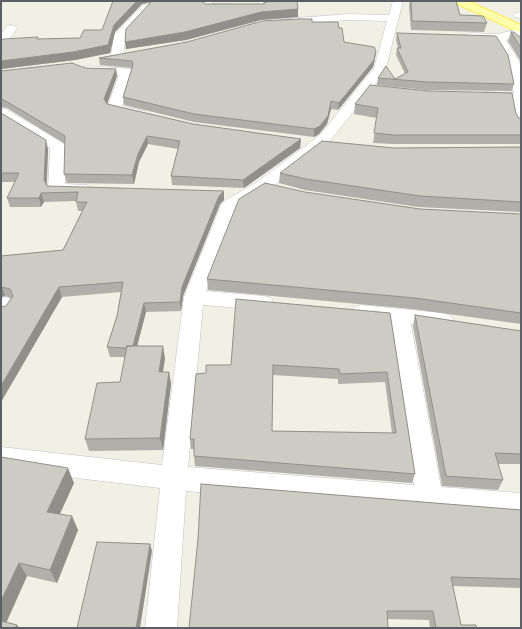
<!DOCTYPE html>
<style>
body{margin:0}
#map{position:relative;width:522px;height:629px;overflow:hidden;background:#f0f0e5;font-family:Arial,sans-serif}
canvas{display:block}
.frame{position:absolute;inset:0;border:2px solid #5c5f66;pointer-events:none}
</style>
<div id="map">
<canvas width="522" height="629"></canvas>
<div class="frame"></div>
</div>
<script>
const ctx = document.querySelector('canvas').getContext('2d');
ctx.lineJoin = 'round';
function toPath(rows) {
  const path = new Path2D();
  for (const r of rows) {
    path.moveTo(r[0], r[1]);
    for (let i = 2; i < r.length; i += 2) path.lineTo(r[i], r[i + 1]);
  }
  return path;
}
function trace(path, color, width, dash) {
  ctx.strokeStyle = color;
  ctx.lineWidth = width;
  ctx.lineCap = dash ? 'butt' : 'round';
  ctx.setLineDash(dash || []);
  ctx.stroke(path);
}
function paint(path, color) {
  ctx.fillStyle = color;
  ctx.fill(path, 'evenodd');
}
const street = toPath([
 [202,1,212,1,212,4,232,4,237,7,232,10,206,10,201,7,202,1],
 [258,1,268,1,267,24,265,26,261,27,257,26,255,24,258,1],
 [393,1,403,1,385,72,330,141,269,190,238,208,206,291,264,296,271,298,274,303,271,308,264,310,203,305,188,467,414,485,389,322,361,319,354,317,351,312,354,307,361,305,443,313,451,316,454,321,451,326,443,329,411,324,441,487,521,493,521,519,186,491,177,628,145,628,160,488,1,469,1,447,162,465,184,297,221,205,224,201,257,182,320,135,374,68,387,21,348,20,284,25,280,24,278,22,280,20,284,19,348,14,389,15,393,1],
 [147,4,152,7,126,36,123,56,121,59,117,60,113,59,111,56,114,35,143,5,147,4],
 [521,12,521,18,515,17,513,15,515,13,521,12],
 [11,25,15,26,17,28,5,46,1,47,1,34,7,26,11,25],
 [521,28,521,35,506,40,519,61,521,67,521,127,516,126,514,123,511,101,485,100,480,99,478,96,480,93,485,92,514,93,507,61,495,41,470,41,466,39,464,37,466,35,470,33,498,34,521,28],
 [88,66,132,69,133,72,122,106,144,111,146,114,144,117,139,118,109,111,107,108,119,75,83,73,82,70,83,67,88,66],
 [1,108,6,109,63,143,66,146,65,184,87,185,89,189,87,193,81,194,50,193,48,189,50,148,1,118,1,108],
 [5,297,12,299,15,304,8,314,1,316,1,298,5,297]
]);
const primary = toPath([
 [453,1,468,1,521,25,521,33,455,3,453,1]
]);
const wall = toPath([
 [113,1,201,1,206,4,263,4,264,3,263,2,214,2,213,1,297,1,298,17,261,20,186,40,126,49,150,4,147,3,142,4,115,32,110,53,75,60,1,69,1,40,80,38,102,30],
 [410,1,456,1,460,15,487,23,484,32,411,30,409,6],
 [312,22,339,28,344,42,376,51,375,58,373,67,338,110,331,109,327,124,319,134,314,137,194,122,124,105,123,97,132,68,100,65,99,58],
 [511,32,521,38,521,62,508,41],
 [397,33,514,84,512,91,427,90,377,85,378,78,395,79,405,74,396,55,397,48,398,48,396,40],
 [85,68,116,69,117,76,107,104,193,124,301,139,300,148,244,188,172,185,171,176,178,149,148,144,139,162,134,184,67,183,64,174,65,144,7,108,1,107,1,71],
 [355,104,516,114,519,118,521,118,521,144,392,144,373,143,377,118,354,114],
 [1,113,48,149,47,185,47,186,224,200,220,204,183,296,181,311,146,312,137,346,165,358,163,372,169,372,171,384,163,450,89,451,85,439,120,382,125,357,110,357,107,347,117,316,121,292,62,297,1,402,1,307,6,306,11,298,5,296,1,297,1,256,63,250,82,211,78,211,76,201,44,202,41,207,10,207,7,198,15,182,1,182],
 [521,147,521,212,418,207,305,190,279,183,280,173,394,148],
 [305,192,420,209,521,214,521,324,412,309,208,290,207,279],
 [390,313,415,474,412,483,195,466,194,456,194,449,191,449,190,439,206,373],
 [273,375,338,379,338,384,385,382,392,433,272,431],
 [415,315,521,331,521,464,498,464,503,480,498,490,442,486,413,326],
 [1,457,74,483,60,514,78,530,57,583,27,576,6,622,17,625,19,628,1,628],
 [521,510,521,588,453,586,461,625,477,628,430,628,429,620,387,619,189,628]
]);
const shadedWall = toPath([
 [137,1,146,1,147,3,142,4,115,32,110,53,75,60,1,69,1,61,73,52,114,25],
 [298,9,298,17,261,20,186,40,126,49,125,42,261,12],
 [376,51,375,58,373,67,338,110,339,103],
 [116,69,117,76,106,107,104,99],
 [331,101,331,109,327,124,319,134,314,137,314,129],
 [147,136,148,144,139,162,134,184,132,175,138,154],
 [301,139,300,148,244,188,243,180],
 [46,140,48,149,46,189,44,180],
 [224,191,224,200,220,204,183,296,181,311,180,302,182,287,219,196],
 [41,193,44,202,41,207,39,198],
 [2,286,5,296,1,297,1,287],
 [59,287,62,297,1,402,1,386],
 [144,303,146,312,134,358,132,349],
 [163,346,165,358,161,384,159,372],
 [169,372,171,384,163,450,160,438],
 [68,468,74,483,54,526,47,512],
 [72,516,78,530,57,583,50,570],
 [150,544,152,551,140,628,136,628],
 [19,563,27,576,4,628,1,628,1,601],
 [17,625,19,628,15,628]
]);
const building = toPath([
 [113,1,137,1,114,25,108,45,73,52,1,61,1,40,4,39,38,37,37,39,80,38,84,30,102,30,113,1],
 [152,1,201,1,206,4,263,4,268,1,297,1,298,9,261,12,185,32,125,42,126,29,152,1],
 [411,1,456,1,460,15,483,16,487,23,412,21,411,1],
 [299,19,312,19,312,22,338,22,339,28,342,28,344,42,374,47,376,51,374,60,339,103,331,101,328,116,320,126,314,129,194,114,123,97,133,65,132,61,99,58,187,42,262,21,299,19],
 [511,32,514,32,521,38,521,48,511,32],
 [397,33,496,36,508,55,514,84,428,82,378,78,386,66,395,79,408,72,397,48,401,48,397,33],
 [72,63,85,68,116,69,104,99,107,104,193,124,301,139,243,180,171,176,180,141,147,136,138,154,132,175,64,174,65,136,4,100,1,99,1,71,72,63],
 [370,85,429,91,512,93,516,114,519,118,521,118,521,135,394,135,374,133,378,108,355,104,370,85],
 [1,113,46,140,44,180,47,186,224,191,219,196,182,287,180,302,144,303,133,346,127,346,126,348,107,347,117,316,123,282,59,287,1,386,1,307,6,306,13,296,10,289,1,287,1,256,63,250,87,202,76,202,78,192,41,193,39,198,7,198,19,173,1,173,1,113],
 [322,141,394,148,521,147,521,202,420,196,306,179,280,173,322,141],
 [265,183,305,192,420,209,521,214,521,313,415,298,207,279,239,199,265,183],
 [236,299,390,313,415,474,194,456,194,439,190,439,196,374,206,373,206,365,231,365,236,299],
 [273,365,339,369,340,374,387,372,396,433,272,431,273,365],
 [415,315,521,331,521,454,495,453,503,480,446,476,415,315],
 [127,346,163,346,159,372,169,372,160,438,85,439,97,383,120,382,127,346],
 [1,457,68,468,47,512,72,516,50,570,19,563,1,601,1,457],
 [201,484,521,510,521,579,451,577,461,625,476,625,477,628,436,628,433,611,387,611,388,628,189,628,198,539,201,484],
 [97,542,150,544,136,628,77,628,97,542],
 [1,621,17,625,15,628,1,628,1,621]
]);
trace(street, '#bec0c7', 1);
trace(primary, '#fdea51', 2);
paint(street, '#fff');
paint(primary, '#feffab');
paint(wall, '#b0afa9');
paint(shadedWall, '#908f89');
paint(building, '#cdccc4');
trace(building, '#908f89', 1);
</script>
